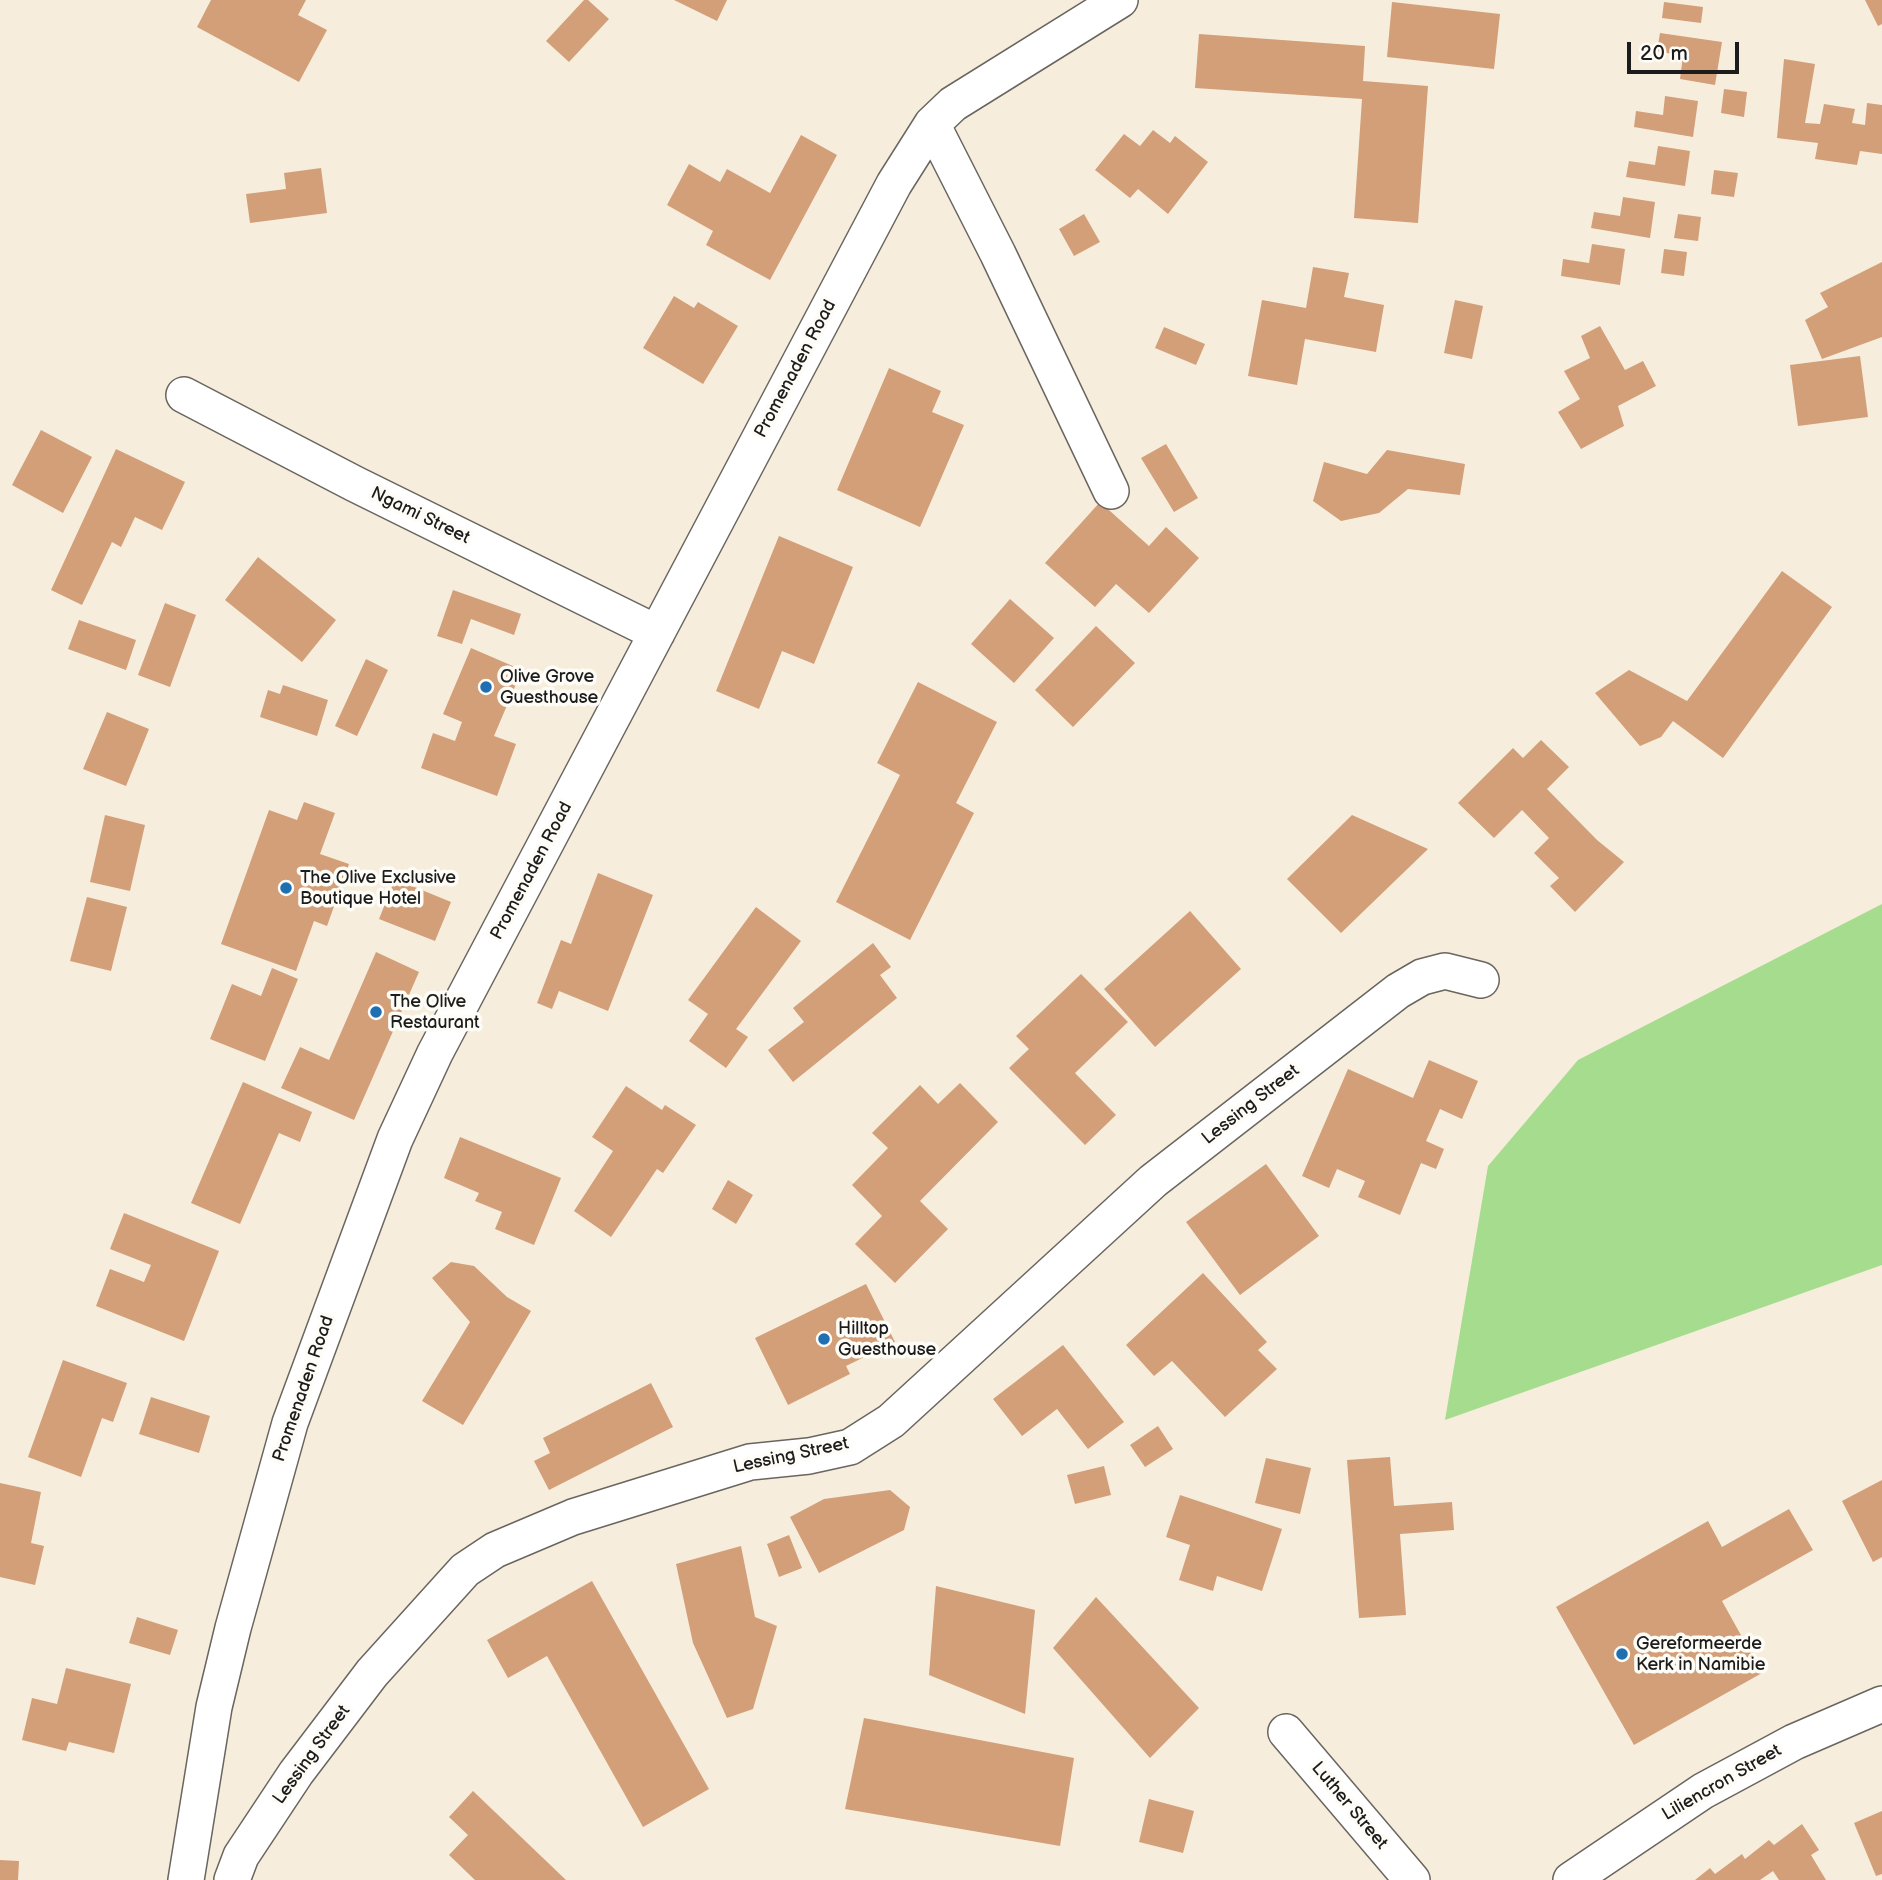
<!DOCTYPE html>
<style>
body{margin:0}
#map{position:relative;width:1882px;height:1880px;overflow:hidden;background:#f7eddc;font-family:"Balsamiq Sans",sans-serif}
canvas{display:block}
.scale{position:absolute;left:1627px;top:42px;width:112px;height:32px;box-sizing:border-box;border:4px solid #1c1c1c;border-top:0;padding-left:9px;font-size:21px;line-height:24px;white-space:nowrap;color:#1c1c1c;-webkit-text-stroke:5px #fdfcf7;paint-order:stroke}
</style>
<div id="map">
<canvas width="1882" height="1880"></canvas>
<div class="scale">20 m</div>
</div>
<script>
const ctx = document.querySelector('canvas').getContext('2d');
ctx.lineJoin = 'round';
function paint(path, color) {
  ctx.fillStyle = color;
  ctx.fill(path, 'evenodd');
}
function toPath(rows) {
  const path = new Path2D();
  for (const r of rows) {
    path.moveTo(r[0], r[1]);
    for (let i = 2; i < r.length; i += 2) path.lineTo(r[i], r[i + 1]);
  }
  return path;
}
function trace(path, color, width, dash) {
  ctx.strokeStyle = color;
  ctx.lineWidth = width;
  ctx.lineCap = dash ? 'butt' : 'round';
  ctx.setLineDash(dash || []);
  ctx.stroke(path);
}
function label(font, color, halo, rows, align = 'center') {
  ctx.font = font + ' "Balsamiq Sans",sans-serif';
  ctx.lineWidth = 7;
  ctx.setLineDash([]);
  ctx.textBaseline = 'middle';
  ctx.strokeStyle = halo;
  ctx.fillStyle = color;
  for (const [text, x, y, turn = 0] of rows) {
    ctx.save();
    ctx.translate(x, y);
    ctx.rotate((+turn || 0) * Math.PI / 180);
    ctx.textAlign = isNaN(turn) ? turn : align;
    if (halo) ctx.strokeText(text, 0, 0);
    ctx.fillText(text, 0, 0);
    ctx.restore();
  }
}
const green = toPath([
 [1882,904,1882,1265,1445,1420,1488,1166,1578,1060]
]);
const building = toPath([
 [211,0,306,0,298,15,327,30,299,82,197,27],
 [584,0,588,0,609,19,569,62,546,41],
 [674,0,727,0,717,21],
 [1865,0,1882,0,1882,24,1878,26],
 [1392,2,1500,14,1494,69,1387,57],
 [1664,2,1703,7,1701,23,1662,18],
 [1660,33,1722,42,1715,85,1680,79,1683,56,1657,51],
 [1199,34,1365,46,1363,81,1428,86,1418,223,1354,218,1362,99,1195,88],
 [1784,59,1815,64,1805,123,1820,124,1824,104,1855,109,1852,123,1865,125,1867,103,1882,105,1882,154,1860,151,1857,165,1815,159,1818,143,1777,138],
 [1724,89,1747,92,1744,117,1721,113],
 [1665,96,1698,101,1693,137,1634,127,1636,111,1663,115],
 [1153,130,1170,143,1175,136,1208,162,1168,214,1138,189,1130,198,1095,170,1124,134,1140,146],
 [801,135,837,155,770,280,706,245,713,231,667,205,689,164,720,182,727,169,770,193],
 [1658,146,1690,151,1685,186,1626,177,1629,161,1655,165],
 [321,168,327,213,250,223,246,194,286,189,284,173],
 [1714,170,1738,173,1734,197,1711,194],
 [1623,197,1655,202,1650,238,1591,228,1594,212,1620,216],
 [1084,214,1100,242,1074,256,1059,229],
 [1678,214,1701,217,1698,241,1674,238],
 [1592,244,1625,249,1620,285,1561,276,1563,259,1589,263],
 [1664,249,1687,252,1684,276,1661,273],
 [1882,262,1882,337,1822,359,1805,320,1828,307,1820,293],
 [1313,267,1349,273,1344,297,1384,305,1376,352,1305,339,1297,385,1248,376,1262,300,1306,308],
 [674,296,694,308,698,302,738,326,703,384,643,348],
 [1455,300,1483,306,1472,359,1444,353],
 [1600,326,1625,370,1643,361,1656,386,1618,406,1624,426,1581,449,1558,412,1580,399,1564,371,1590,358,1581,336],
 [1164,327,1205,344,1196,365,1155,348],
 [1860,356,1868,417,1798,426,1790,365],
 [889,368,941,391,932,412,964,425,920,527,837,490],
 [41,430,92,457,63,513,12,485],
 [1166,444,1198,498,1174,512,1141,458],
 [116,449,185,482,162,530,135,517,121,547,112,542,82,605,51,590],
 [1387,450,1465,464,1460,495,1408,489,1379,513,1341,521,1313,501,1324,462,1367,474],
 [1100,502,1149,546,1166,527,1199,558,1149,613,1116,584,1095,607,1045,563],
 [779,536,853,567,814,664,782,651,759,709,716,691],
 [258,557,336,620,302,662,225,600],
 [1782,571,1832,607,1723,758,1673,721,1661,737,1640,746,1595,693,1629,670,1687,701],
 [453,590,521,614,514,635,471,619,462,644,437,636],
 [1010,599,1054,638,1014,683,971,644],
 [165,603,196,615,170,687,138,675],
 [79,620,136,640,126,670,68,649],
 [1096,626,1135,663,1073,727,1035,690],
 [471,648,522,670,494,736,516,744,497,796,421,768,433,733,455,741,462,722,443,714],
 [366,659,388,670,357,736,335,726],
 [918,682,997,722,956,803,974,813,910,940,836,902,900,775,877,763],
 [283,685,328,700,317,736,260,717,268,690,280,694],
 [107,712,149,729,126,786,83,769],
 [1541,740,1569,767,1547,789,1597,840,1624,862,1575,912,1550,886,1559,878,1534,853,1549,838,1522,810,1494,838,1458,803,1513,748,1523,758],
 [304,802,335,813,320,854,349,864,327,926,314,921,296,971,221,944,269,810,297,820],
 [105,815,145,825,130,891,90,882],
 [1352,815,1428,849,1341,933,1287,879],
 [598,873,653,895,608,1011,559,991,552,1009,537,1003,561,940,571,944],
 [395,879,451,902,435,941,379,919],
 [87,897,127,907,111,971,70,961],
 [756,907,801,941,736,1029,748,1037,726,1068,689,1041,708,1014,688,1000],
 [1190,911,1241,969,1155,1047,1104,989],
 [873,943,891,967,880,975,897,998,793,1082,768,1050,804,1022,793,1008],
 [376,952,419,972,354,1120,281,1088,300,1047,329,1060],
 [272,968,298,979,265,1061,210,1039,232,984,261,996],
 [1081,974,1128,1022,1075,1073,1116,1115,1085,1145,1009,1068,1029,1049,1016,1036],
 [1429,1060,1478,1081,1462,1119,1440,1109,1426,1141,1444,1149,1436,1169,1421,1163,1400,1215,1358,1197,1365,1181,1337,1169,1329,1188,1302,1176,1348,1069,1413,1098],
 [243,1082,312,1112,300,1142,279,1133,240,1224,191,1203],
 [960,1083,998,1122,920,1201,948,1229,895,1283,855,1244,882,1216,852,1185,888,1148,872,1133,920,1085,938,1104],
 [626,1086,662,1110,665,1105,696,1125,663,1173,657,1169,611,1237,574,1211,613,1151,592,1137],
 [460,1137,561,1178,534,1245,495,1229,502,1212,475,1201,479,1193,444,1178],
 [1266,1164,1319,1236,1240,1295,1186,1222],
 [728,1180,753,1195,736,1224,712,1209],
 [124,1213,219,1251,184,1341,96,1306,110,1269,144,1282,151,1265,110,1249],
 [451,1262,474,1266,507,1297,531,1311,463,1425,422,1401,470,1322,432,1278],
 [1203,1273,1267,1342,1258,1350,1277,1369,1225,1417,1172,1361,1154,1376,1126,1345],
 [866,1284,895,1342,846,1366,850,1374,788,1405,755,1338],
 [1063,1345,1124,1422,1088,1449,1057,1409,1022,1436,993,1399],
 [63,1360,127,1383,113,1422,102,1418,81,1477,28,1457],
 [651,1383,673,1427,549,1490,534,1461,550,1453,543,1438],
 [151,1397,210,1416,199,1453,139,1434],
 [1158,1426,1173,1449,1145,1467,1130,1445],
 [1390,1457,1394,1506,1452,1502,1454,1530,1400,1534,1406,1615,1359,1618,1347,1460],
 [1266,1458,1311,1468,1300,1514,1255,1503],
 [1104,1466,1111,1495,1075,1504,1067,1475],
 [1882,1480,1882,1557,1873,1562,1842,1501],
 [0,1483,41,1492,31,1543,44,1546,35,1585,0,1577],
 [890,1490,910,1507,904,1530,819,1573,790,1517,824,1499],
 [1180,1495,1282,1529,1262,1591,1217,1576,1213,1591,1179,1580,1190,1545,1166,1537],
 [1789,1509,1813,1550,1722,1601,1762,1673,1634,1745,1556,1607,1708,1521,1722,1547],
 [789,1535,802,1568,779,1577,767,1544],
 [741,1546,755,1617,777,1626,753,1709,727,1718,693,1643,676,1564],
 [592,1581,709,1789,643,1827,547,1656,508,1678,487,1640],
 [936,1586,1035,1610,1025,1714,929,1675],
 [1096,1597,1199,1708,1150,1758,1053,1648],
 [137,1617,178,1630,170,1655,129,1643],
 [66,1668,131,1684,114,1753,69,1742,66,1751,22,1740,32,1698,57,1704],
 [864,1718,1074,1758,1060,1846,845,1809],
 [473,1791,566,1880,475,1880,449,1855,468,1835,449,1817],
 [1149,1799,1194,1811,1183,1853,1139,1842],
 [1882,1811,1882,1874,1876,1876,1854,1823],
 [1802,1824,1819,1850,1811,1855,1826,1880,1779,1880,1773,1871,1760,1880,1695,1880,1710,1868,1715,1874,1742,1854,1745,1859,1769,1840,1774,1845],
 [0,1860,19,1861,18,1880,0,1880]
]);
const minor = toPath([
 [932,124,998,254,1111,491],
 [184,395,355,484,657,633],
 [1286,1732,1412,1880],
 [186,1880,214,1707,233,1628,290,1423,395,1139,435,1053,894,184,932,124,953,104,1120,0],
 [232,1880,241,1856,296,1773,372,1673,465,1570,495,1550,573,1517,750,1462,809,1456,850,1447,891,1421,1153,1181,1398,991,1422,977,1445,971,1481,980],
 [1571,1880,1703,1791,1794,1742,1882,1704]
]);
const markers = [
 [486,687,7,"#1f6fb2"],
 [286,888,7,"#1f6fb2"],
 [376,1012,7,"#1f6fb2"],
 [824,1339,7,"#1f6fb2"],
 [1622,1654,7,"#1f6fb2"]
];
const streetNames = [
 ["Promenaden Road",796,369,-62],
 ["Ngami Street",420,516,26],
 ["Promenaden Road",532,871,-62],
 ["Lessing Street",1251,1105,-38],
 ["Promenaden Road",304,1389,-71],
 ["Lessing Street",791,1456,-12],
 ["Lessing Street",312,1755,-54],
 ["Liliencron Street",1722,1783,-30],
 ["Luther Street",1349,1806,50]
];
const poiNames = [
 ["Olive Grove",500,677],
 ["Guesthouse",500,698],
 ["The Olive Exclusive",300,878],
 ["Boutique Hotel",300,899],
 ["The Olive",390,1002],
 ["Restaurant",390,1023],
 ["Hilltop",838,1329],
 ["Guesthouse",838,1350],
 ["Gereformeerde",1636,1644],
 ["Kerk in Namibie",1636,1665]
];
paint(green, '#a5dc8e');
paint(building, '#d29f79');
trace(minor, '#69655f', 38);
trace(minor, '#fff', 35);
for (const [x, y, r, color] of markers) {
  const dot = new Path2D();
  dot.arc(x, y, r, 0, 2 * Math.PI);
  ctx.fillStyle = color;
  ctx.fill(dot);
  trace(dot, '#fdfcf7', 2.5);
}
label('18px', '#1c1c1c', '#fdfcf7', streetNames);
label('18px', '#1c1c1c', '#fdfcf7', poiNames, 'left');
</script>
